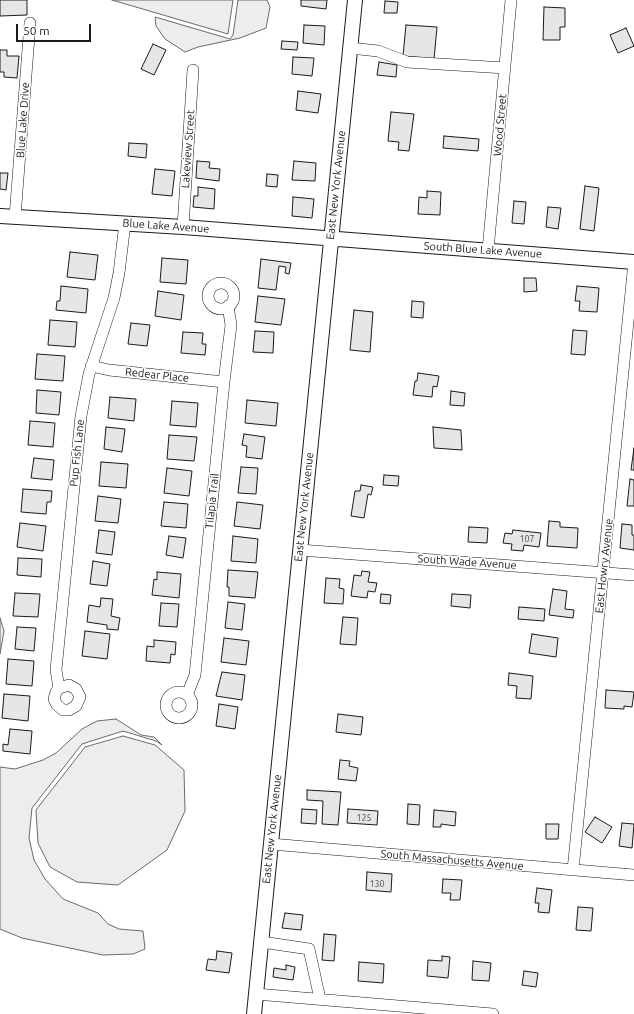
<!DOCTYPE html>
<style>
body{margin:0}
#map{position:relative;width:634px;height:1014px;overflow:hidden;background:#fff;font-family:Ubuntu,sans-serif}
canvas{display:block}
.scale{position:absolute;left:16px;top:24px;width:75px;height:18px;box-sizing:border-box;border:2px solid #1a1a1a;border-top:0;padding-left:5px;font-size:12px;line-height:14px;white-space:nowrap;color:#1a1a1a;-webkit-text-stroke:3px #fff;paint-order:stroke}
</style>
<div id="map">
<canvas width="634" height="1014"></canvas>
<div class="scale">50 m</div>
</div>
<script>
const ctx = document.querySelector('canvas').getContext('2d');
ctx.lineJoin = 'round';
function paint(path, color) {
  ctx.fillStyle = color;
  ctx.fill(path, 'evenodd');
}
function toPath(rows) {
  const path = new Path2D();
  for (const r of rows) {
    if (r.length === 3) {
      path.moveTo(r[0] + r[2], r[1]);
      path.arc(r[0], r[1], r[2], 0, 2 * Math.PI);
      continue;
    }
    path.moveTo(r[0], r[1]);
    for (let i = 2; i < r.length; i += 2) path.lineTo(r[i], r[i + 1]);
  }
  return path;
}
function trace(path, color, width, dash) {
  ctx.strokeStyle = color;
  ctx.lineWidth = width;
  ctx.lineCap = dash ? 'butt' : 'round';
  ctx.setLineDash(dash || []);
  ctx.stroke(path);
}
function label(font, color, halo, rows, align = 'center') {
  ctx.font = font + ' Ubuntu,sans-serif';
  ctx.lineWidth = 3;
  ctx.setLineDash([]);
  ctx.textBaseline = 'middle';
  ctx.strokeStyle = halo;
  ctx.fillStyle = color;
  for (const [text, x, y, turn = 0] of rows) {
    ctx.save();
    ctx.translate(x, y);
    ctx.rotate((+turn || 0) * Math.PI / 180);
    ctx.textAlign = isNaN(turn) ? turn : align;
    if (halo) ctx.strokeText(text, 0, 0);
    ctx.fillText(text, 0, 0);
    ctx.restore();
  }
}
const built = toPath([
 [112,0,233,0,228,34,112,0],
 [238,0,267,0,270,7,266,28,240,38,198,47,185,52,165,39,156,26,155,17,230,39,233,35,238,0],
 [0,618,4,631,0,654,0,618],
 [116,719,141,735,154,737,162,745,156,741,123,731,82,744,32,808,29,838,34,860,45,879,63,899,98,913,108,924,119,929,143,931,145,949,133,954,103,955,22,938,0,929,0,767,15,769,43,760,56,753,82,729,97,721,116,719],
 [123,736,155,745,184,770,185,811,167,850,118,885,77,882,50,867,38,843,36,810,85,747,123,736]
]);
const building = toPath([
 [0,0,27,0,27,15,0,16,0,0],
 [301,0,327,0,326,9,301,6,301,0],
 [385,1,398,2,397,13,384,13,385,1],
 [544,7,565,8,565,27,560,27,560,40,543,40,544,7],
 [304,25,325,26,324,45,303,43,304,25],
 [406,25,437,27,434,59,403,56,406,25],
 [626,28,634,46,618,53,610,35,626,28],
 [282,41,298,42,297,50,281,49,282,41],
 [153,44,166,50,154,75,141,69,153,44],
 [0,50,7,50,7,56,19,56,17,78,4,77,4,72,0,72,0,50],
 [293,57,314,58,312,76,292,74,293,57],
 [379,62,397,65,396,77,377,75,379,62],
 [298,91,321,94,318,113,296,110,298,91],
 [391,112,414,114,409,151,398,150,399,142,388,141,391,112],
 [444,136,479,139,478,151,443,148,444,136],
 [129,143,147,144,146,158,128,156,129,143],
 [197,161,210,162,209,168,220,169,219,181,196,178,197,161],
 [294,161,316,163,315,181,292,180,294,161],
 [155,169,175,171,172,196,152,194,155,169],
 [0,173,8,173,6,190,0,189,0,173],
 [267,174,278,175,277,187,266,186,267,174],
 [585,186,599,188,594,231,580,229,585,186],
 [198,187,215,189,214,209,193,207,194,196,198,196,198,187],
 [427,191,441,192,440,215,418,214,419,197,427,198,427,191],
 [293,197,314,199,312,218,292,216,293,197],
 [514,201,526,202,524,224,512,223,514,201],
 [548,207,561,208,558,229,546,227,548,207],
 [70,252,98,255,95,280,67,277,70,252],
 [162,258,188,260,186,284,160,282,162,258],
 [261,259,291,263,289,274,285,273,286,267,279,266,276,290,258,288,261,259],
 [524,278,536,278,537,291,524,292,524,278],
 [61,286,88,289,86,313,56,310,57,301,60,301,61,286],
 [577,286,599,288,597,312,579,311,580,301,575,301,577,286],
 [158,291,184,295,181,320,155,316,158,291],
 [258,296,285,299,281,325,255,322,258,296],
 [412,301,424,302,423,318,411,317,412,301],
 [354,310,373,312,370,352,350,350,354,310],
 [50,320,77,322,75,347,48,345,50,320],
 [131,323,150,325,147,346,128,344,131,323],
 [573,330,587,331,585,355,571,354,573,330],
 [255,331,274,332,273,353,253,352,255,331],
 [183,332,203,333,202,344,206,344,205,355,181,353,183,332],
 [37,354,65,356,63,381,35,379,37,354],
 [418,373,439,376,437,387,433,386,432,397,413,395,415,381,417,381,418,373],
 [37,390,61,392,59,415,36,413,37,390],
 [451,391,465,393,464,406,450,405,451,391],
 [110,397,136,399,134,421,108,418,110,397],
 [247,400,278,403,276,426,245,423,247,400],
 [172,401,198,403,196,427,170,425,172,401],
 [30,421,55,423,53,447,28,445,30,421],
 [106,427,125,429,122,452,104,449,106,427],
 [433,427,461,430,462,450,434,448,433,427],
 [244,434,265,437,262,459,246,457,247,446,242,445,244,434],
 [169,435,197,437,194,461,167,459,169,435],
 [634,448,634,470,631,470,634,448],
 [34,458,54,460,52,480,31,478,34,458],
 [101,462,128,464,126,488,99,486,101,462],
 [241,467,258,468,256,494,238,493,241,467],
 [167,468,192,471,189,496,164,493,167,468],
 [384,475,399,476,398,486,383,485,384,475],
 [630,479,634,480,634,506,627,506,630,479],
 [361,485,373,487,371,495,368,494,364,518,351,516,355,491,360,491,361,485],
 [23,489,52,491,51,502,47,502,46,514,21,512,23,489],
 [98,496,121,499,118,523,95,521,98,496],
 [164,502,188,504,186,528,161,526,164,502],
 [237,502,263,505,260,529,234,526,237,502],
 [549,521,560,522,560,527,578,528,577,548,547,546,549,521],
 [20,523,46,526,43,551,17,547,20,523],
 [622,524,632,525,632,535,634,535,634,550,620,548,622,524],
 [469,527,488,528,487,543,468,542,469,527],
 [99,530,115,532,112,555,96,553,99,530],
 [513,530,541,533,539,547,524,545,523,551,511,550,512,544,503,543,505,533,512,534,513,530],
 [169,536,186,538,183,558,166,555,169,536],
 [233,536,258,539,256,563,231,561,233,536],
 [18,558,42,559,41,577,17,575,18,558],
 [93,561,110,564,107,586,90,584,93,561],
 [228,570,258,572,255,598,229,596,229,587,227,587,228,570],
 [362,571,370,572,368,582,377,583,375,592,368,591,367,598,351,596,354,575,361,576,362,571],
 [157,572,181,574,179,598,152,595,154,579,157,580,157,572],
 [326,578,340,579,339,588,344,589,343,604,324,603,326,578],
 [553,589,567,591,565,609,574,610,573,618,549,615,553,589],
 [15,593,40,594,38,617,13,616,15,593],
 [381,594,391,595,390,604,380,603,381,594],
 [452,594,471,595,470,608,451,606,452,594],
 [101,598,113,599,111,616,120,618,118,630,107,629,107,625,87,622,89,605,100,607,101,598],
 [228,602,245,604,242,630,225,628,228,602],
 [161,603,179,604,177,627,159,626,161,603],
 [519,607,545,609,544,621,518,619,519,607],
 [343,617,358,618,356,645,340,644,343,617],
 [17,627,36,628,34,651,15,649,17,627],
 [85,631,110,634,107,659,82,656,85,631],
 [532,634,558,638,556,657,529,653,532,634],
 [224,638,249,641,246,665,221,662,224,638],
 [154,640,176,642,175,655,171,654,170,663,146,661,147,646,154,647,154,640],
 [8,659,34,661,32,686,6,684,8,659],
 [222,672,245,675,242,700,216,696,222,672],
 [509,673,533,676,531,699,516,698,517,686,508,685,509,673],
 [606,690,634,692,632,707,624,706,624,709,605,708,606,690],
 [4,694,30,696,28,721,2,718,4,694],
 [219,704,238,707,235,729,216,726,219,704],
 [338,714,363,717,361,735,336,732,338,714],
 [10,729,32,731,30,754,3,751,3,744,8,745,10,729],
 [340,760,350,761,349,766,358,768,356,781,338,779,340,760],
 [307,790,341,792,338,825,322,824,323,801,307,800,307,790],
 [408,804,420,805,419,825,407,824,408,804],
 [302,809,317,810,316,824,301,823,302,809],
 [348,809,378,811,377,825,347,823,348,809],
 [434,810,456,812,455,826,441,824,441,827,433,827,434,810],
 [595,817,612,827,602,843,585,832,595,817],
 [622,823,634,824,632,848,619,846,622,823],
 [546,824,559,824,558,839,546,839,546,824],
 [367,872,392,874,391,892,366,890,367,872],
 [443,879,462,880,460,900,450,900,451,893,442,893,443,879],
 [537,888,552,890,549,913,538,912,539,903,535,903,537,888],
 [578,907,593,908,591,931,576,930,578,907],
 [285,913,303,915,301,930,282,928,285,913],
 [324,934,336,935,334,961,322,960,324,934],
 [217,951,232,953,229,973,206,970,208,959,216,960,217,951],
 [442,956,450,957,448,978,427,976,428,960,442,961,442,956],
 [473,961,491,963,489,981,472,980,473,961],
 [359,962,384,964,383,983,358,981,359,962],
 [286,965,295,967,293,980,273,977,274,968,286,970,286,965],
 [524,971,538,973,536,987,522,985,524,971]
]);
const minor = toPath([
 [350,48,378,51,407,62,505,68],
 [15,217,30,23],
 [183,227,193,70],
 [488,250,511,0],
 [221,296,13],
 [91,366,109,370,224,382],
 [300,550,634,575],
 [59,688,69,685,76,689,80,697,76,706,69,710,63,710,57,705,54,699,56,692,59,688,56,670,81,416,89,374,114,298,119,273,125,223],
 [179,705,13],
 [187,695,195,675,224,382,231,325,228,306],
 [271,844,634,875],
 [573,870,634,262],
 [262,942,309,949,320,999],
 [256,994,493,1014]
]);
const major = toPath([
 [0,216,183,227,634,262],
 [254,1014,355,0]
]);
const numberNames = [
 ["107",527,539],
 ["125",364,818],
 ["130",377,884]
];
const streetNames = [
 ["Blue Lake Drive",23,120,-86],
 ["Wood Street",500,125,-85],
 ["Lakeview Street",188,149,-86],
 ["East New York Avenue",336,185,-84],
 ["Blue Lake Avenue",166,226,4],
 ["South Blue Lake Avenue",483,250,4],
 ["Redear Place",157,375,6],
 ["Pup Fish Lane",77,453,-84],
 ["Tilapia Trail",212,501,-84],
 ["East New York Avenue",304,507,-84],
 ["South Wade Avenue",467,562,4],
 ["East Howry Avenue",604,566,-84],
 ["East New York Avenue",272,829,-84],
 ["South Massachusetts Avenue",452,860,5]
];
paint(built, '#ededed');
trace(built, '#6a6a6a', 1);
paint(building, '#e6e6e6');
trace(building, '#1a1a1a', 1);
trace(minor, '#1a1a1a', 12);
trace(major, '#1a1a1a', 16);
trace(minor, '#fff', 11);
trace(major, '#fff', 14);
label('9px', '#4d4d4d', null, numberNames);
label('11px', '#1a1a1a', '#fff', streetNames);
</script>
